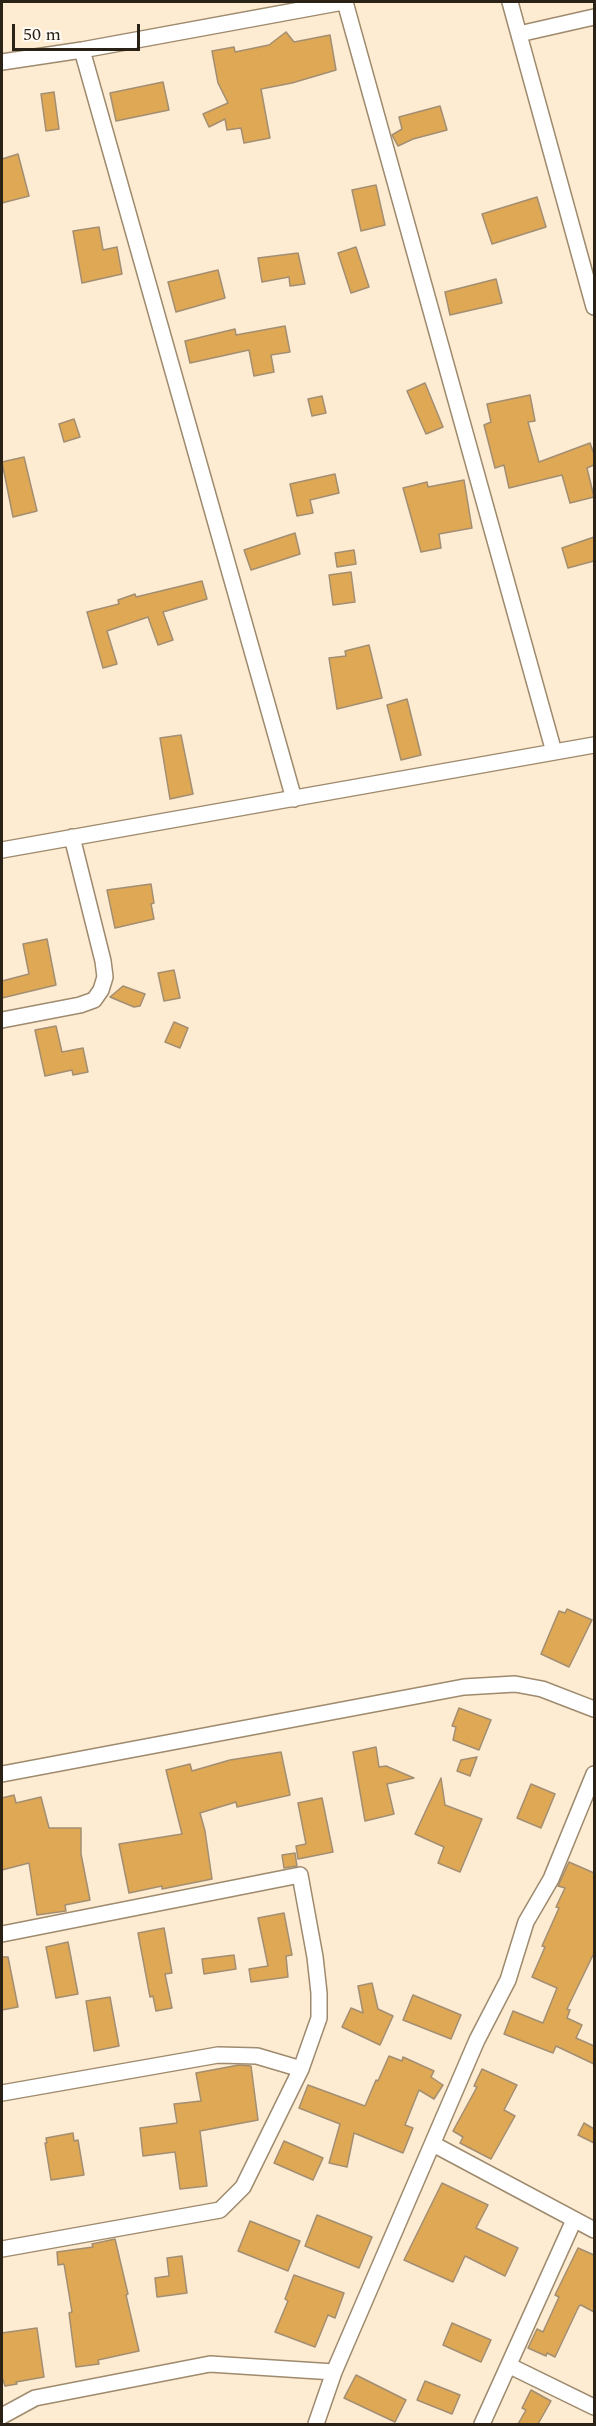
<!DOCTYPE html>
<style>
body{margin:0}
#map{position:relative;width:596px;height:2426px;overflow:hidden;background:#fdebd2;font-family:Spectral,serif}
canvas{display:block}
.frame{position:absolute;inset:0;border:3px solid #2a2216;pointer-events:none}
.scale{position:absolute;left:12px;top:24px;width:128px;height:27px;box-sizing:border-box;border:3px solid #2a2216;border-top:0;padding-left:8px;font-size:18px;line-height:21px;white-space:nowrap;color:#2a2216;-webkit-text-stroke:4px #fffaf4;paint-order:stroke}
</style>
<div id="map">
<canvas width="596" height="2426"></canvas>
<div class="frame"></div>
<div class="scale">50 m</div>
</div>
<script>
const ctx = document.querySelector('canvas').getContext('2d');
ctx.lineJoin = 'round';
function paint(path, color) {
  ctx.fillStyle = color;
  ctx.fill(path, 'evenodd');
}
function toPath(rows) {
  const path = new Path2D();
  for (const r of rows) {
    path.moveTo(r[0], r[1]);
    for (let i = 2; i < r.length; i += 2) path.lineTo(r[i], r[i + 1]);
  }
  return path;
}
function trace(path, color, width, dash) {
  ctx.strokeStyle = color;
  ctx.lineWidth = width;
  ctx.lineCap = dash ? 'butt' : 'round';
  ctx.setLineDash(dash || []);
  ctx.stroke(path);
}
const building = toPath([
 [286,32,294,42,330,35,336,70,292,83,261,89,270,138,244,143,241,128,227,130,225,119,209,127,203,114,228,103,218,83,212,51,234,47,235,52,269,45,286,32],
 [163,82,169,110,116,121,110,93,163,82],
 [54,92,59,129,46,131,41,94,54,92],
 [440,106,447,130,413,139,398,146,392,135,402,129,399,117,440,106],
 [18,154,29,196,2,203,2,159,18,154],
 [376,185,385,225,361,231,352,190,376,185],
 [537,197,546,227,492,244,482,214,537,197],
 [99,227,103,250,117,247,122,274,82,283,73,231,99,227],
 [356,247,369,287,351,293,338,253,356,247],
 [298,253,305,284,290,286,289,277,262,282,258,258,298,253],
 [218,270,225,298,176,312,168,282,218,270],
 [496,279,502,303,450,315,445,292,496,279],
 [285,326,290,352,271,355,274,372,254,376,249,350,190,363,185,341,235,329,236,335,285,326],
 [425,383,443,427,426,434,407,391,425,383],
 [530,395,535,421,528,422,539,462,590,443,594,454,594,465,587,468,594,497,570,503,562,475,509,488,504,465,495,468,484,425,491,422,487,404,530,395],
 [322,396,326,413,312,416,308,399,322,396],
 [74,419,80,437,64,442,59,424,74,419],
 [24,457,37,511,13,517,2,462,24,457],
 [335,474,339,493,310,500,313,513,297,516,290,484,335,474],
 [464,480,472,528,439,534,441,548,421,552,403,488,427,482,428,487,464,480],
 [295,533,300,554,251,570,244,550,295,533],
 [594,537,594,561,568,568,562,548,594,537],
 [354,550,356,564,337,567,335,553,354,550],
 [351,572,355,602,333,605,329,575,351,572],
 [202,581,207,599,163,612,173,640,158,645,148,617,107,631,117,664,103,668,87,612,119,604,118,600,135,594,136,597,202,581],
 [369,645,382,698,337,709,329,658,346,656,345,651,369,645],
 [407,699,421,755,401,760,387,705,407,699],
 [181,735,193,794,170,799,160,738,181,735],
 [151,884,154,903,151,904,154,919,115,928,107,890,151,884],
 [47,939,56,985,2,998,2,981,29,974,23,944,47,939],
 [174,970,180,998,164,1001,158,973,174,970],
 [123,986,145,994,140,1006,134,1007,110,997,123,986],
 [174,1022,188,1028,180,1048,165,1042,174,1022],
 [56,1026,62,1052,83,1048,88,1072,73,1075,72,1070,45,1076,35,1030,56,1026],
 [567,1609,592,1620,569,1667,541,1654,559,1611,565,1613,567,1609],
 [459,1708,491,1720,479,1750,453,1740,456,1727,452,1726,459,1708],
 [376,1747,379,1767,386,1766,414,1778,387,1784,394,1814,365,1821,353,1752,376,1747],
 [281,1752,290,1795,237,1807,236,1802,200,1813,205,1831,212,1879,162,1889,162,1886,129,1893,119,1844,182,1834,166,1770,190,1764,192,1771,230,1760,281,1752],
 [477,1757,470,1776,457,1771,461,1760,477,1757],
 [441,1778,445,1805,482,1819,460,1872,438,1863,444,1847,415,1834,441,1778],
 [531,1784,555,1794,541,1828,517,1818,531,1784],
 [14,1795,16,1803,41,1797,49,1828,81,1828,81,1854,90,1900,65,1905,66,1911,37,1915,29,1863,2,1870,2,1798,14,1795],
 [322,1798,333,1852,298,1859,296,1846,306,1844,298,1803,322,1798],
 [295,1853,297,1866,284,1868,282,1855,295,1853],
 [569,1862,594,1873,594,1953,567,2009,570,2010,567,2018,582,2025,576,2038,594,2046,594,2064,556,2046,553,2053,504,2034,513,2011,543,2023,557,1988,532,1977,545,1947,542,1946,559,1908,556,1907,565,1888,558,1886,569,1862],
 [284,1913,292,1955,286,1956,288,1977,251,1982,249,1969,268,1966,258,1918,284,1913],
 [164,1928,172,1973,165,1974,172,2008,156,2011,153,1996,150,1997,138,1933,164,1928],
 [68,1942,78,1994,56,1998,46,1947,68,1942],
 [234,1955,236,1969,204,1974,202,1959,234,1955],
 [2,1957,8,1957,18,2007,2,2010,2,1957],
 [372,1983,378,2009,393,2016,380,2045,342,2027,351,2008,363,2013,358,1986,372,1983],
 [413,1995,461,2015,451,2039,403,2020,413,1995],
 [110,1997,119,2046,94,2051,86,2001,110,1997],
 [389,2056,402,2061,403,2057,434,2071,431,2077,443,2085,434,2099,419,2090,405,2125,413,2128,403,2153,354,2133,347,2167,329,2163,340,2124,299,2108,308,2085,365,2106,376,2080,378,2081,389,2056],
 [239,2065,251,2066,258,2120,200,2131,207,2186,180,2189,175,2152,143,2156,140,2128,177,2123,174,2104,201,2101,196,2073,239,2065],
 [482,2069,517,2085,504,2110,515,2116,491,2159,460,2143,463,2137,453,2131,477,2087,474,2086,482,2069],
 [584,2123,594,2129,594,2143,578,2135,584,2123],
 [73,2133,74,2141,78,2140,84,2175,51,2180,45,2143,47,2143,46,2138,73,2133],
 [284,2141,323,2158,313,2180,274,2163,284,2141],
 [442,2183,488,2205,476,2228,518,2248,505,2276,465,2256,453,2282,404,2260,442,2183],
 [317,2215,372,2237,359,2268,305,2246,317,2215],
 [250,2221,300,2241,288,2271,238,2251,250,2221],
 [115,2239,128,2294,126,2295,139,2351,98,2360,99,2364,76,2367,69,2313,72,2312,64,2264,58,2265,57,2252,93,2247,92,2244,115,2239],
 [578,2248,594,2255,594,2312,581,2305,579,2306,555,2357,547,2353,546,2356,528,2348,537,2329,543,2332,559,2297,555,2295,578,2248],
 [182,2256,187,2293,157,2297,155,2278,169,2276,167,2258,182,2256],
 [294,2275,344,2293,335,2318,328,2315,315,2347,275,2332,288,2301,285,2299,294,2275],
 [452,2323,491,2340,481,2362,443,2345,452,2323],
 [37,2328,44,2377,16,2382,17,2384,5,2386,2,2377,2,2333,37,2328],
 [356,2375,406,2400,395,2422,344,2398,356,2375],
 [425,2381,460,2395,452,2414,417,2400,425,2381],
 [531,2390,551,2401,538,2424,518,2424,526,2410,522,2408,531,2390]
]);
const street = toPath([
 [345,2,554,752],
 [510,2,594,307],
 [519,34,594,17],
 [82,50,294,799],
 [2,62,82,50,343,2],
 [2,850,594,745],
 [2,1020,80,1005,94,1000,101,990,105,977,103,961,72,837],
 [2,1774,464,1687,515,1684,542,1689,594,1709],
 [2,1934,300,1875,315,1957,319,1993,319,2018,301,2069,243,2187,220,2210,2,2249],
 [2,2093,218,2055,257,2056,301,2069],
 [433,2144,594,2230],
 [510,2366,594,2407],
 [2,2416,35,2398,210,2364,334,2372],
 [316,2424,334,2372,477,2040,508,1980,526,1922,551,1879,594,1774],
 [482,2424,574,2220]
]);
paint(building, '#dea854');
trace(building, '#a38e72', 1.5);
trace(street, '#9e8a6d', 18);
trace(street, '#fff', 15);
</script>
